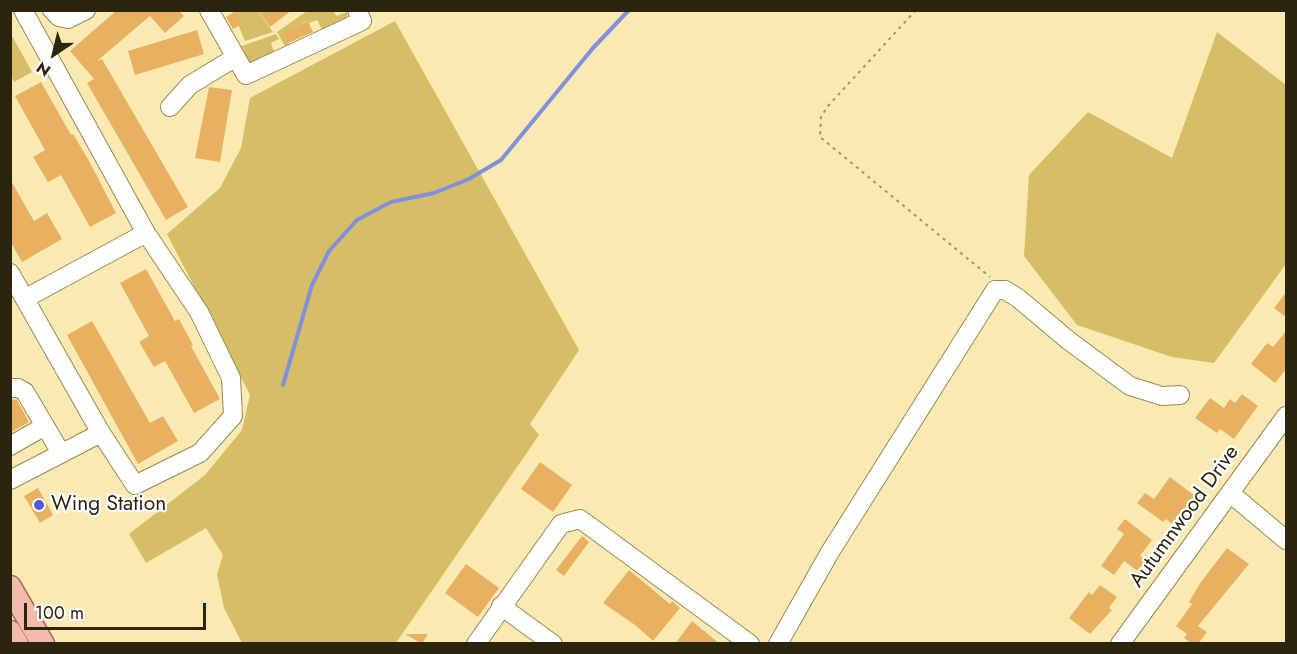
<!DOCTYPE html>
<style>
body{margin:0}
#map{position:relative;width:1297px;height:654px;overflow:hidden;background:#faeab1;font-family:Jost,sans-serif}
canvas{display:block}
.frame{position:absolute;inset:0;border:12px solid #2b250e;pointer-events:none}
.north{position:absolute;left:24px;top:24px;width:60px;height:60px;-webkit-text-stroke:4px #fff;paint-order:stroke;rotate:215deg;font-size:16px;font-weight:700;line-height:24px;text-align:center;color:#2b250e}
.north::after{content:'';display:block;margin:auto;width:21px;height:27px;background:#2b250e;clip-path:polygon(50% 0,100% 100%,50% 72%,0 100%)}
.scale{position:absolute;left:24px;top:603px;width:182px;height:27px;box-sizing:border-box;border:3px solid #2b250e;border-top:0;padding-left:8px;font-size:18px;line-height:21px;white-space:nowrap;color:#2b250e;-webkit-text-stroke:4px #fff;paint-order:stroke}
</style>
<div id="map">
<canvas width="1297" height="654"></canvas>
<div class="frame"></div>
<div class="north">N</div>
<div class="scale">100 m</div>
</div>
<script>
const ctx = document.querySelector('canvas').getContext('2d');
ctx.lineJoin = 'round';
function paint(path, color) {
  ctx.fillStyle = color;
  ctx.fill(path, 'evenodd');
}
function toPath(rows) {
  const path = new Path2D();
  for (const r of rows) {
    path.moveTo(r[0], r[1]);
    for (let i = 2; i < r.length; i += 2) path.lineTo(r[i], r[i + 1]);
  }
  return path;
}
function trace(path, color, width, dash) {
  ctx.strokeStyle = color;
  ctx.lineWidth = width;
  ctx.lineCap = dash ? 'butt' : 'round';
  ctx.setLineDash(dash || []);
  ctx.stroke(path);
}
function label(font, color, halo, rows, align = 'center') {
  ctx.font = font + ' Jost,sans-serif';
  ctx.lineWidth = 4.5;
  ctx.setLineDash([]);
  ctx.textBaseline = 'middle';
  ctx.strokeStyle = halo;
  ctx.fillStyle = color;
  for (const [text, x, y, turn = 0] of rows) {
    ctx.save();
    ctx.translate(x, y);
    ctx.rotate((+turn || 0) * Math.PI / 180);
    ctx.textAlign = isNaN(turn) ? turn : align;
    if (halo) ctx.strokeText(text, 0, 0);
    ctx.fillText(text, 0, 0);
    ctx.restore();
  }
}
const green = toPath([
 [230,11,258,11,273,32,245,41,233,12],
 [307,11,333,11,337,16,347,12,347,16,344,20,323,31,317,20,309,23,307,21,284,33,290,46,286,48,277,32],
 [395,21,579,350,530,424,539,435,396,643,242,643,224,608,217,574,223,555,206,528,146,563,129,534,205,475,242,430,250,395,167,234,220,188,241,148,250,98],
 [1217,32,1286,85,1286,264,1214,363,1172,357,1077,325,1024,256,1029,175,1088,112,1172,158],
 [11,34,32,72,14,82,11,76],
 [276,34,279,39,271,43,275,54,246,66,236,48]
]);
const stream = toPath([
 [283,385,312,285,329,251,357,220,391,202,434,193,469,179,501,160,593,48,629,10]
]);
const building = toPath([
 [117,10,178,10,184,16,165,33,150,16,97,61,102,59,188,207,166,220,87,83,94,79,70,51],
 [258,10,292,10,270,27],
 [234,12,241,25,233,29,226,17],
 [308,21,313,32,288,43,283,33],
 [197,30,204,54,135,75,128,51],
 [41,82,71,135,73,134,88,159,116,213,90,227,61,175,48,182,33,157,45,150,15,96],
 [209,87,232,90,220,162,195,158],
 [10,179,34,221,47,213,62,239,22,262,10,241],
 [146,269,175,321,179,319,193,345,191,346,220,399,194,413,165,361,154,367,139,342,149,336,120,283],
 [1287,291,1287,318,1274,308],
 [92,321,150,423,163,416,178,441,138,464,67,335],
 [1287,330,1287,368,1275,383,1251,364,1267,343,1273,347],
 [1242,394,1258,406,1234,439,1220,429,1217,433,1195,418,1210,398,1224,408,1230,399,1235,403],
 [10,399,17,400,29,422,10,433],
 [540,462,572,485,553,512,521,489],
 [1170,477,1195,496,1172,524,1166,519,1163,522,1137,503,1145,493,1154,499],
 [38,488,53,515,40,523,24,496],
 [1125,519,1152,540,1140,556,1148,561,1139,572,1124,561,1114,575,1101,566,1124,534,1117,529],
 [582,536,589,542,564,576,556,570],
 [1227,548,1249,564,1198,626,1207,632,1198,644,1192,644,1184,638,1187,634,1176,626,1192,604,1189,602,1201,582],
 [466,564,499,588,478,617,445,593],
 [629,570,670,604,672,601,680,608,653,641,635,625,603,603],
 [1100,585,1117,597,1109,608,1112,610,1090,634,1069,618,1089,592,1092,595],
 [692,621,720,644,675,644],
 [405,634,428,634,422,644]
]);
const path = toPath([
 [916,10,828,106,821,117,820,137,990,277]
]);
const minor = toPath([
 [52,10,59,17,68,19,86,10],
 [209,10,246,75,362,21,357,10],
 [170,107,190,85,236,57],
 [10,273,101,433,135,485,200,453,233,416,231,378,199,312,146,233,23,10],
 [26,298,146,233],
 [10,388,18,388,25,392,61,453],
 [10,446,45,426],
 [10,480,101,433],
 [1230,493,1286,540],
 [501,606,553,644],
 [476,644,561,524,580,519,750,644],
 [778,644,830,552,995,290,1005,290,1018,298,1068,340,1130,386,1162,396,1180,395],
 [1120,644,1286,416]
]);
const major = toPath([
 [10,587,43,644],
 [10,632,17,644]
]);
const markers = [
 [39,505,6,"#525cd3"]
];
const poiNames = [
 ["Wing Station",51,505]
];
const streetNames = [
 ["Autumnwood Drive",1185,517,-54]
];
paint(green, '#d5be66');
trace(stream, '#8190de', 4);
paint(building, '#e8b161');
trace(minor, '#978953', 20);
trace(major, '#a86850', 25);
trace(path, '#9f9369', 2, [3, 4.5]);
trace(minor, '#fff', 18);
trace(major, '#f4baac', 22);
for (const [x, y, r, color] of markers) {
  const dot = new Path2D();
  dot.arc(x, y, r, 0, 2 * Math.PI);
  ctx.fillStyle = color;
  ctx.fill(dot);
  trace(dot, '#fff', 2);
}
label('21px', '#2b250e', '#fff', poiNames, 'left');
label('21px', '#2b250e', '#fff', streetNames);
</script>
